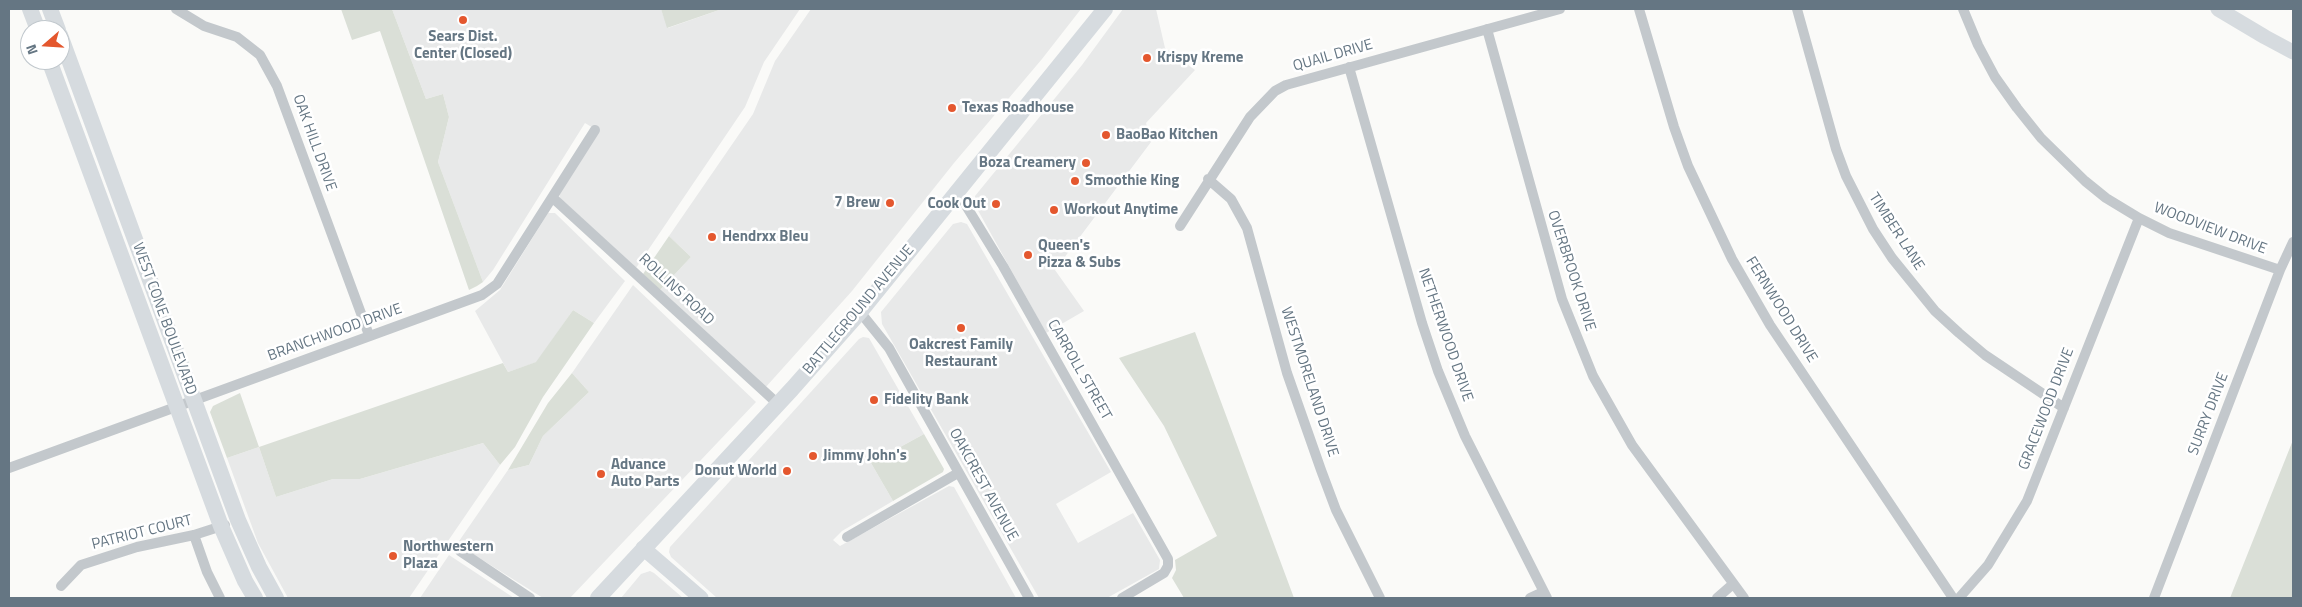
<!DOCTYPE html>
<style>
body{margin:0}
#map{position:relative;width:2302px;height:607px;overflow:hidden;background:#fafaf8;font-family:"Titillium Web",sans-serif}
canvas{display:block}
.frame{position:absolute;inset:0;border:10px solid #657683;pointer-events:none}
.north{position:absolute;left:20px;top:20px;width:50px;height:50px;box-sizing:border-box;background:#fff;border:1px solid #c1c8cd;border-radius:50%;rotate:251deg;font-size:14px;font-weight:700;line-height:20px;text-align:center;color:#657683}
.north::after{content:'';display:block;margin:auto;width:18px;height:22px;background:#e4572e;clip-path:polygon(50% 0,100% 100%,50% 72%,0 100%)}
</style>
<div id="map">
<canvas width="2302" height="607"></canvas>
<div class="frame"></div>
<div class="north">N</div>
</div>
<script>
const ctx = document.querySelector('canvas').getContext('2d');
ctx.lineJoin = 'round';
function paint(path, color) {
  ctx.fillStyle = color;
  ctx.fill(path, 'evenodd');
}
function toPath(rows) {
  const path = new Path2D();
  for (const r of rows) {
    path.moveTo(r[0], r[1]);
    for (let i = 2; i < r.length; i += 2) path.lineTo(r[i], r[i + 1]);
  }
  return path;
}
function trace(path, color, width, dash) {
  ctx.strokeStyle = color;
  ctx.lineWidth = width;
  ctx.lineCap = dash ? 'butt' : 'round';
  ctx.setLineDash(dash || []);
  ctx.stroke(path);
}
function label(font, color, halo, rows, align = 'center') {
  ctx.font = font + ' "Titillium Web",sans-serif';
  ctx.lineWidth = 5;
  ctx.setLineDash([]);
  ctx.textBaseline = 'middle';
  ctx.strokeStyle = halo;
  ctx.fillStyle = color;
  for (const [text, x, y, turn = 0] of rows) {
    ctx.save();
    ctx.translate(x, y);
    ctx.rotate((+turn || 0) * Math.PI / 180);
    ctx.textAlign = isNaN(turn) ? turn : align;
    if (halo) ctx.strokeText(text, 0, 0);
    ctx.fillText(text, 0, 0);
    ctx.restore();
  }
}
const built = toPath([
 [392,9,661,9,668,28,722,9,800,9,764,62,745,107,636,268,560,198,559,194,598,131,585,123,493,270,483,282,438,162,449,117,443,94,426,99],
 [811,9,1081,9,1042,59,954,163,852,291,765,388,660,290,691,257,669,236,753,114,775,61],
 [1123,9,1156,9,1165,48,1195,70,1146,123,1151,142,1055,270,1084,311,1046,333,975,205,975,196,1082,65],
 [548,213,555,213,625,281,594,323,573,310,537,362,508,372,475,311,500,290],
 [961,222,967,224,1111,472,1056,504,1078,543,1133,513,1160,560,1159,569,1107,598,1039,598,882,324,881,312,953,224],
 [633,285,756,402,570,598,543,598,457,544,508,470,529,465,543,436,589,392,572,373],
 [863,337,869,338,924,434,871,463,893,501,842,531,833,540,840,546,949,486,954,487,1016,598,717,598,671,557,669,552,670,547,859,339],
 [483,443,500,465,409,598,288,598,258,543,227,458,259,447,276,497,333,479,360,479],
 [449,555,514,598,420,598],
 [650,571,654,573,683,598,621,598,641,574]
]);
const green = toPath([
 [341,9,392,9,426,99,443,94,449,117,438,162,483,282,477,286,469,290,380,31,352,40],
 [661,9,722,9,667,28],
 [669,236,691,257,660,290,643,274],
 [573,310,594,323,543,397,515,447,500,465,483,443,360,479,333,479,276,497,259,447,227,458,210,412,213,406,240,393,259,447,503,363,508,372,536,362],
 [1195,332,1294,598,1184,598,1172,578,1176,570,1175,560,1217,536,1164,426,1119,358],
 [572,373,589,392,543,436,529,465,508,470,548,403],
 [924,434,944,469,943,472,893,501,871,463],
 [2293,440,2293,598,2230,598]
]);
const street = toPath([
 [176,9,204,26,237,37,260,55,277,86,369,335],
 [1639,9,1674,127,1688,166,1732,259,1770,325,1953,598],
 [1797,9,1836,149,1846,176,1873,229,1892,258,1935,311,1959,333,1985,355,2064,408],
 [1963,9,1978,45,1995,77,2017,108,2041,138,2085,181,2106,198,2139,218,2169,233,2280,270],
 [1487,29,1562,299,1593,376,1632,445,1744,598],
 [1349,67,1422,323,1438,371,1465,436,1547,598],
 [1208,179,1231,199,1247,228,1287,373,1321,470,1336,510,1380,598],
 [957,191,1003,266,1168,559,1168,566,1164,573,1122,598],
 [553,198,778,404],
 [1180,226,1250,117,1275,91,1286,85,1560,9],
 [860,312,889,348,1029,598],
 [9,468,482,295,497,284,595,130],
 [194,535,207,572,220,598],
 [847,537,958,473],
 [460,551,530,598],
 [61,586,81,565,137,547,194,535,225,525],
 [1530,598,1543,592],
 [1717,598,1733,584],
 [1959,598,1988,565,2027,501,2139,218],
 [2154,598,2280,270,2293,242]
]);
const secondary = toPath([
 [2218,9,2265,37,2293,52],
 [643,548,701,598]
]);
const primary = toPath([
 [30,9,38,30],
 [50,9,58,30],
 [60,35,238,520,259,567,276,598],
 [49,60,221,526,245,581,255,598],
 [598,598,792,389,860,312,1105,9]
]);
const markers = [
 [463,20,5,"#e4572e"],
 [1147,58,5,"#e4572e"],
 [952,108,5,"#e4572e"],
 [1106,135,5,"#e4572e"],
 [1086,163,5,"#e4572e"],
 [1075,181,5,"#e4572e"],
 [890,203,5,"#e4572e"],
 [996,204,5,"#e4572e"],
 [1054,210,5,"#e4572e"],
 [712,237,5,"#e4572e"],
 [1028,255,5,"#e4572e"],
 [961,328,5,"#e4572e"],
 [874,400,5,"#e4572e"],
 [813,456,5,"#e4572e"],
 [787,471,5,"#e4572e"],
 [601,474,5,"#e4572e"],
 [393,556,5,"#e4572e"]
];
const poiNames = [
 ["Sears Dist.",463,37,"center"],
 ["Center (Closed)",463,54,"center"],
 ["Krispy Kreme",1157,58],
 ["Texas Roadhouse",962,108],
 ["BaoBao Kitchen",1116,135],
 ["Boza Creamery",1076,163,"right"],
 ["Smoothie King",1085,181],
 ["7 Brew",880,203,"right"],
 ["Cook Out",986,204,"right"],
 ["Workout Anytime",1064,210],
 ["Hendrxx Bleu",722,237],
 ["Queen's",1038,246],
 ["Pizza & Subs",1038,263],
 ["Oakcrest Family",961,345,"center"],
 ["Restaurant",961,362,"center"],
 ["Fidelity Bank",884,400],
 ["Jimmy John's",823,456],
 ["Advance",611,465],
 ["Auto Parts",611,482],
 ["Donut World",777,471,"right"],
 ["Northwestern",403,547],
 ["Plaza",403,564]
];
const streetNames = [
 ["QUAIL DRIVE",1333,56,-16],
 ["OAK HILL DRIVE",314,143,70],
 ["WOODVIEW DRIVE",2210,229,21],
 ["TIMBER LANE",1896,232,57],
 ["OVERBROOK DRIVE",1571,271,72],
 ["ROLLINS ROAD",676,290,43],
 ["BATTLEGROUND AVENUE",859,310,-50],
 ["FERNWOOD DRIVE",1781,310,58],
 ["WEST CONE BOULEVARD",164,319,70],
 ["BRANCHWOOD DRIVE",335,333,-20],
 ["NETHERWOOD DRIVE",1445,335,71],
 ["CARROLL STREET",1079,370,60],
 ["WESTMORELAND DRIVE",1309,382,72],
 ["GRACEWOOD DRIVE",2047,409,-69],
 ["SURRY DRIVE",2209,414,-69],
 ["OAKCREST AVENUE",983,485,61],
 ["PATRIOT COURT",142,533,-14]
];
paint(built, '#e8e9e9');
paint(green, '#dadfd7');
trace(street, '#c3c8cc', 10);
trace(secondary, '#d6dbdf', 15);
trace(primary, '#d6dbdf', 16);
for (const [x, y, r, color] of markers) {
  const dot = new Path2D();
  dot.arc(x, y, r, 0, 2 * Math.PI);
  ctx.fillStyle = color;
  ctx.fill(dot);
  trace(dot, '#fff', 2);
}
label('bold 15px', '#657683', '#fff', poiNames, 'left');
label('15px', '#657683', '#fff', streetNames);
</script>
